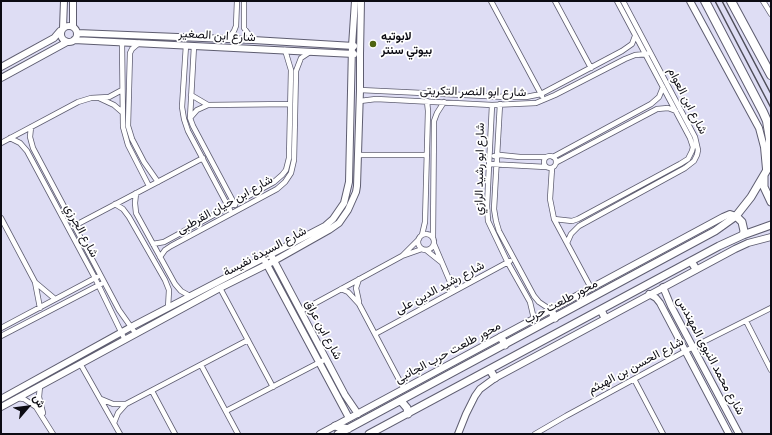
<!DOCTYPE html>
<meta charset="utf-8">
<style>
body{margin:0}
#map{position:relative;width:772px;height:435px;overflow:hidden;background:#deddf4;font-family:Signika,Vazirmatn,sans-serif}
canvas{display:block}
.frame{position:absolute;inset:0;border:2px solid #0c0b13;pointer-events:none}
.north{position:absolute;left:8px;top:387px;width:40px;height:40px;-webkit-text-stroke:3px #fff;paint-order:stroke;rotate:62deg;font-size:11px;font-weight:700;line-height:16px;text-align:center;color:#0c0b13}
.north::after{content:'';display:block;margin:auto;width:14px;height:18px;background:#0c0b13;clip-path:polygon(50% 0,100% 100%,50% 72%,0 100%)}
</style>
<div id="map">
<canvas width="772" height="435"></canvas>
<div class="frame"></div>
<div class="north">ش</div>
</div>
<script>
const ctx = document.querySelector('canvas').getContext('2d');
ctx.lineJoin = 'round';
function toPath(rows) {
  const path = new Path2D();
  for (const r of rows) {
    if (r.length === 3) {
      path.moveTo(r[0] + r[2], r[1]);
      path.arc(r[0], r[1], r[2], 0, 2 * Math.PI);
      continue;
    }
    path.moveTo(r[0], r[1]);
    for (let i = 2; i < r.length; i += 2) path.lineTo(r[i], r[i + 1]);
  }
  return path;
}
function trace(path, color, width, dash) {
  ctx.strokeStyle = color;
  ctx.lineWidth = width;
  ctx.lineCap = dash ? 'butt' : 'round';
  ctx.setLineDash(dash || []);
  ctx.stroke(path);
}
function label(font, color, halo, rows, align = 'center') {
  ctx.font = font + ' Signika,Vazirmatn,sans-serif';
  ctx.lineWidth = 3.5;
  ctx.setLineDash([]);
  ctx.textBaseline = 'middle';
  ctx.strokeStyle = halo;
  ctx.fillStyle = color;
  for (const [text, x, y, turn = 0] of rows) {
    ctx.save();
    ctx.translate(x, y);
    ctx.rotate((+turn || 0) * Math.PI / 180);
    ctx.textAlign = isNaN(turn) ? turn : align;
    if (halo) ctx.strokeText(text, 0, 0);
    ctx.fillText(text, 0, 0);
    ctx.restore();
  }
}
const minor = toPath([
 [244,1,244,28,253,40],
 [491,1,542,96],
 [555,1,591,68],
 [763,1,771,14],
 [228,39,234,31,236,26,237,1],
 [122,42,123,127,128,145,149,186],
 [139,43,132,49,130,53,128,126,132,139,144,162,158,182],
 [186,45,182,107,184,119,188,131,230,210],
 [194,46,190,118,193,126,235,205],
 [360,90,506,97,526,97,541,94,622,51,632,44,635,36],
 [191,95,208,105,290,104],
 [99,98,114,105,122,112],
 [360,101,376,99,492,105,536,103,555,95,625,59,635,55,647,54],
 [500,104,494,209,496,221,499,231,534,296,539,302,551,310],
 [492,105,487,206,488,221,508,263,530,302,534,319],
 [190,118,197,110,208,105],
 [31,127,30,137,33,148,119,310,136,334],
 [10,138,20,143,27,151,95,278,125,340],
 [1,143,78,102,91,98,109,97,122,90],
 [358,155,427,155],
 [550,162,6],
 [494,156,500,155,520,157,546,157],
 [553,157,651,104,659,97,663,87],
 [557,162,657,109,668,108,676,111],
 [489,164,546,167],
 [552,168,550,199,554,219,591,288],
 [136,193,135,203,136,213,175,284,181,291,190,296],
 [115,204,123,209,129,217,165,280,169,290,168,308],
 [1,218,35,282,40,308],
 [554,219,572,221,578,219,680,164,688,159,692,151,693,147,690,138,617,1],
 [74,226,203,158],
 [426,242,8],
 [422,235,425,222,428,111,427,101],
 [433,237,434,121,437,113,444,102],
 [567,243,571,234,579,226,685,168,694,161,697,155,698,150,695,137,623,1],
 [153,244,164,242,274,182,282,175,286,170,289,158,291,70,285,50],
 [434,244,454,291],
 [426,250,441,262],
 [402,256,419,239],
 [160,257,165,250,171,246,277,189,285,182,291,173,294,160,296,71,301,58,310,52],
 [36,283,55,299],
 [220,288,273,387],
 [341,289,348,292,359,304,404,389],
 [359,302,356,288,359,279],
 [301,311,402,256,422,249],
 [746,321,771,370],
 [1,328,97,277],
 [375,334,510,261],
 [1,336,101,284],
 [81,365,120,434],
 [201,365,238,434],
 [634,379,663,434],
 [40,386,39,397,43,413],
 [152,391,175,434],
 [17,398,24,399,36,407,53,434],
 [101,399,113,404,126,404],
 [226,411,326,359],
 [114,423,118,413,126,404,248,340],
 [535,434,566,416,693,347,771,308]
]);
const tertiary = toPath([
 [690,1,759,128,764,147,766,169],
 [69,34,8],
 [73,26,73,1],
 [63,28,64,1],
 [77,33,253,40,354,46],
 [74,40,354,54],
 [1,67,54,38,60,31],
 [1,78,67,42],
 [272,257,345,395,358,414],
 [265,261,349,418],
 [663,287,671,306,739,434],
 [649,294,656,298,660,303,729,434],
 [1,399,131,327,325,226,333,219,344,203,349,182,352,46,355,1],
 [1,407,220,288,274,261,329,230,339,223,348,210,356,192,357,186,360,90,360,54,361,1],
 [320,434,723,217,730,214,736,216],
 [458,434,466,414,475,396,480,389,495,378,735,249,748,243,771,237]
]);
const primary = toPath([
 [764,176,764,187,771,202],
 [736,216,742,222,744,231,743,235],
 [691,261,696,269],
 [551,310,555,318],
 [601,310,605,318],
 [501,337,505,345],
 [490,370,495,378],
 [401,401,407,408,408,414],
 [335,426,348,429],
 [338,434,715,231,736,216,751,197,771,163],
 [369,434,719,246,743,235,771,225]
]);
const trunk = toPath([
 [705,1,763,112,767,121,770,139,769,165],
 [731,1,771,75]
]);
const rail = toPath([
 [715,1,771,108],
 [722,1,771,94]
]);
const markers = [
 [373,44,4,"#4e630e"]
];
const streetNames = [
 ["شارع ابن الصغير",217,36,3],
 ["شارع ابو النصر التكريتى",473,92,1],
 ["شارع ابن العوام",687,101,63],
 ["شارع ابو رشيد الرازي",480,169,-89],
 ["شارع ابن حيان القرطبى",225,205,-29],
 ["شارع الجرزي",81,231,62],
 ["شارع السيدة نفيسة",265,252,-28],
 ["شارع رشيد الدين على",440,288,-28],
 ["محور طلعت حرب",561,302,-28],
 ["شارع ابن عراق",323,330,62],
 ["محور طلعت حرب الجانبى",448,353,-28],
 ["شارع محمد النبوى المهندس",710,356,62],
 ["شارع الحسن بن الهيثم",636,366,-28]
];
const poiNames = [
 ["لابوتيه",381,37],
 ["بيوتي سنتر",381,51]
];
trace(minor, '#5e5d70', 6);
trace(tertiary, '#5e5d70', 8);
trace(primary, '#5e5d70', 9);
trace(trunk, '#5e5d70', 10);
trace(minor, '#fff', 4.5);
trace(tertiary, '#fff', 6);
trace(primary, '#fff', 7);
trace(trunk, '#fff', 8);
trace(rail, '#4e4d59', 1.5);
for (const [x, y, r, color] of markers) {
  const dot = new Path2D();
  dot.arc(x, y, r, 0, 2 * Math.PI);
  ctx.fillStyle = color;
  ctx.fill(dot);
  trace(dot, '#fff', 1.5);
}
label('12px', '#0c0b13', '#fff', streetNames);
label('bold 12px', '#0c0b13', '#fff', poiNames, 'left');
</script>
